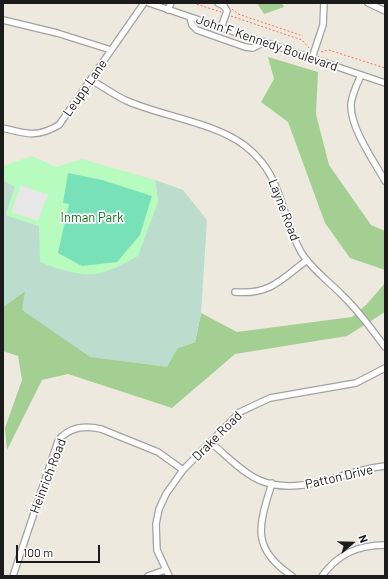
<!DOCTYPE html>
<html>
<head>
<meta charset="utf-8">
<style>
	body { margin:0 }
	#map { position:relative; width:388px; height:579px; overflow:hidden; background:#ede9df; font-family:Barlow,sans-serif }
	canvas { display:block }
	.frame { position:absolute; inset:0; border:4px solid #1b1b1b; pointer-events:none }
	.north { position:absolute; left:332px; top:523px; width:40px; height:40px; -webkit-text-stroke:3px #fff; paint-order:stroke; rotate:70deg; font-size:11px; font-weight:700; line-height:16px; text-align:center; color:#1b1b1b }
	.north::after { content:''; display:block; margin:auto; width:14px; height:18px; background:#1b1b1b; clip-path:polygon(50% 0,100% 100%,50% 72%,0 100%) }
	.scale { position:absolute; left:16px; top:545px; width:84px; height:18px; box-sizing:border-box; border:2px solid #1b1b1b; border-top:0; padding-left:5px; font-size:12px; line-height:14px; white-space:nowrap; color:#1b1b1b; -webkit-text-stroke:3px #fff; paint-order:stroke }
</style>
</head>
<body>
<div id="map">
<canvas width="388" height="579"></canvas>
<div class="frame"></div>
<div class="north">N</div>
<div class="scale">100 m</div>
</div>
<script>
const context = document.querySelector('canvas').getContext('2d');
context.lineJoin = 'round';
function fill(path, color) { context.fillStyle = color; context.fill(path, 'evenodd'); }
function stroke(path, color, width, dash) { context.strokeStyle = color; context.lineWidth = width; context.lineCap = dash ? 'butt' : 'round'; context.setLineDash(dash || []); context.stroke(path); }
function write(font, color, halo, rows, align = 'center') {
  context.font = font + ' Barlow,sans-serif'; context.lineWidth = 3.5; context.setLineDash([]); context.textBaseline = 'middle'; context.strokeStyle = halo; context.fillStyle = color; for (const [text, x, y, turn = 0] of rows) {
    context.save(); context.translate(x, y); context.rotate((+turn || 0) * Math.PI / 180); context.textAlign = isNaN(turn) ? turn : align; if (halo) context.strokeText(text, 0, 0); context.fillText(text, 0, 0); context.restore();
  }
}
const forest = new Path2D(`
	M257 3H282L284 7 264 14Z
	M268 57 318 72 316 114 329 165 371 225 385 231V270L350 258 325 223 288 122 261 102 274 79Z
	M385 283V312L347 336 235 354 172 408 68 374 42 380 7 450 5 428 22 380 18 356 3 351V307L25 291 178 348 195 342 201 313 237 332 352 317 367 304Z`);
const wetland = new Path2D(`
	M3 180 15 187 6 215 39 226 158 202 155 180 183 190 207 220 201 313 195 342 178 348 167 367 90 357 22 310 25 291 3 307Z`);
const park = new Path2D(`
	M32 156 56 167 82 159 155 180 158 202 138 256C125 263 110 272 95 274 79 276 55 268 40 262L39 226 6 215 15 187 3 180V166Z`);
const pitch = new Path2D(`
	M68 173 102 180 152 196 140 235 117 262 82 266 58 253 69 204 63 203Z`);
const parking = new Path2D(`
	M21 185 48 195 38 221 11 212Z`);
const path = new Path2D(`
	M193 3 221 12
	M232 9 238 14 303 36
	M231 16 296 38 302 40 309 48
	M321 52 329 50 385 68`);
const minor = new Path2D(`
	M149 3 385 83
	M218 3 224 6 227 11 221 28
	M368 3 385 11
	M168 10 171 3
	M190 17 192 25 197 30 245 47 253 48 264 42
	M3 20 57 33 111 50
	M312 58 323 25 324 3
	M361 75C357 84 352 94 351 104 350 128 374 161 385 181
	M91 80C102 86 113 94 125 100 160 116 213 122 244 145 284 175 279 213 301 252 311 269 330 282 343 296 359 311 372 330 385 347
	M3 128C26 134 37 138 59 125L144 3
	M235 292C270 295 281 280 307 260
	M210 442C225 454 241 472 259 480 301 498 343 470 385 466
	M272 483C259 525 250 548 292 576
	M13 576 58 441C68 427 86 425 101 429L158 452 183 470
	M148 576 165 570
	M169 576 157 550 156 524 159 509 166 494 183 470 240 412 270 398 356 383 385 368
	M322 576C338 554 358 545 385 545`);
const streetNames = [
	["John F Kennedy Boulevard",267,43,19],
	["Leupp Lane",85,88,-55],
	["Layne Road",284,210,69],
	["Drake Road",217,436,-45],
	["Heinrich Road",48,476,-69],
	["Patton Drive",339,477,-13]
];
const parkNames = [
	["Inman Park",92,218]
];
fill(forest, '#a3cf92');
fill(wetland, '#bcdccd');
fill(park, '#b8fbbe');
fill(pitch, '#79e1b9');
fill(parking, '#e7e7e7');
stroke(minor, '#a2a2a2', 8);
stroke(path, '#ff705f', 1, [2, 2]);
stroke(minor, '#fff', 5.5);
write('13px', '#1b1b1b', '#fff', streetNames);
write('13px', '#077b11', '#fff', parkNames);
</script>
</body>
</html>
